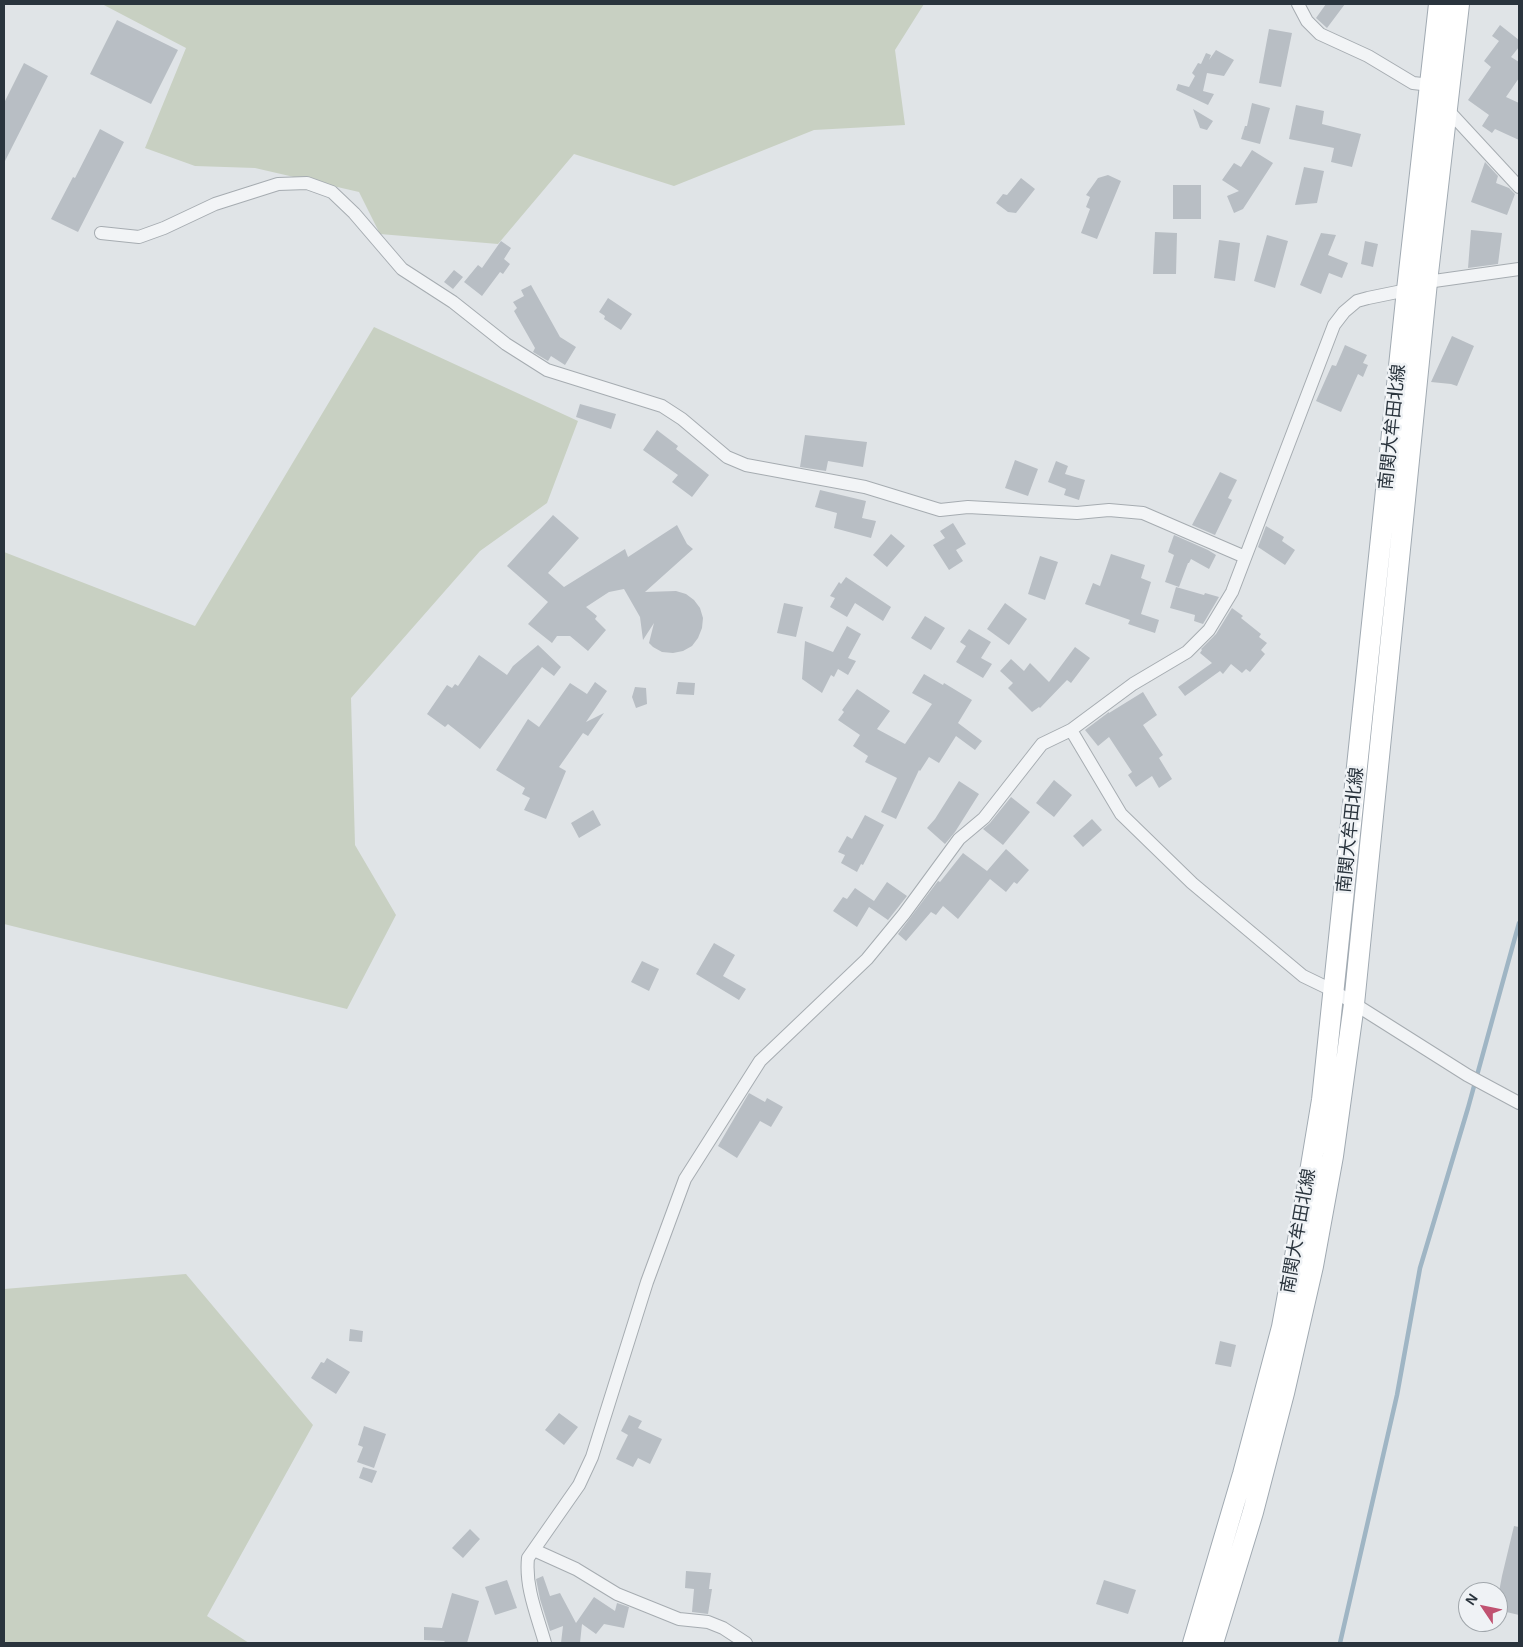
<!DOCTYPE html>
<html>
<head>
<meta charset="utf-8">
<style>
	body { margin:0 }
	#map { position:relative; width:1523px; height:1647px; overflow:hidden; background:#e0e4e7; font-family:Helvetica,sans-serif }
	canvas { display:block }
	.frame { position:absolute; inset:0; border:5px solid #2a343d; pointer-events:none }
	.north { position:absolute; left:1458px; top:1582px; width:50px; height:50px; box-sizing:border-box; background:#eff2f5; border:1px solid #a0a6ab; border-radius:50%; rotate:304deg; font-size:14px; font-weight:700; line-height:20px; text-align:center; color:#2a343d }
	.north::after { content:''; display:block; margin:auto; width:18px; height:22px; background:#c05271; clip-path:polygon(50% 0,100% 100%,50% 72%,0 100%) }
</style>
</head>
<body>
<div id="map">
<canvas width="1523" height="1647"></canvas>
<div class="frame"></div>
<div class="north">N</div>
</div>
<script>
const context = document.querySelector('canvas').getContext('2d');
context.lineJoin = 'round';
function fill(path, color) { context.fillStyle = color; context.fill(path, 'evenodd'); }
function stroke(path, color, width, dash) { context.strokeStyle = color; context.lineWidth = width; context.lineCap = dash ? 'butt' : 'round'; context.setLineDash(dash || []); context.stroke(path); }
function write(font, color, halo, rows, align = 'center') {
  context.font = font + ' Helvetica,"Noto Sans JP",sans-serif'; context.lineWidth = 5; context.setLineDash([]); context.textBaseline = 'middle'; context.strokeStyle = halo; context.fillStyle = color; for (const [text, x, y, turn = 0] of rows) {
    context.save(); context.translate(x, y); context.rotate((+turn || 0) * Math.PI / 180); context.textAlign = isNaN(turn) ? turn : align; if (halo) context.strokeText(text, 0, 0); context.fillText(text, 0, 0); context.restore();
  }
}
const green = new Path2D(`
	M102 4H924L895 50 905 125 814 130 674 186 574 154 498 244 380 234 359 192 255 168 195 166 145 148 186 48Z
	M374 327 578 421 547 503 480 551 351 698 355 845 396 915 347 1009 4 924V552L195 626Z
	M186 1274 313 1425 207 1616 249 1643H4V1289Z`);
const stream = new Path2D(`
	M1340 1643 1397 1395 1420 1268 1468 1108 1519 923`);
const building = new Path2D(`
	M1326 4H1345L1327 28 1316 18Z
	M117 20 178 50 151 104 90 74Z
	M1500 25 1519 40V47L1511 57 1519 62V78L1506 97 1519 103V140L1495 129 1492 133 1482 126 1489 115 1468 100 1491 67 1484 61 1499 41 1492 36Z
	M1269 29 1292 33 1281 87 1259 83Z
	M1216 50 1234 60 1224 76 1207 73 1203 91 1214 94 1208 105 1176 90 1178 84 1189 87 1195 76 1192 73 1198 63 1201 64 1206 53 1211 55 1209 60Z
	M24 63 48 76 4 163V103Z
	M1252 103 1270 108 1260 144 1241 139 1245 126H1247Z
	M1296 105 1324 111 1322 124 1361 134 1352 167 1331 162 1334 148 1289 139Z
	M1193 109 1213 121 1207 130 1200 128Z
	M100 129 124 142 78 232 51 219 73 177 75 178Z
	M1252 150 1273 163 1243 209 1234 213 1227 196 1239 191 1222 180 1234 163 1241 167Z
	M1485 162 1498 176 1496 183 1509 188 1515 194 1507 215 1471 202Z
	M1304 167 1324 171 1317 203 1295 205Z
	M1108 175 1121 181 1097 239 1081 233 1090 209 1086 207 1090 197 1086 195 1098 178Z
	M1021 178 1035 189 1016 213 1008 212 996 203 1003 194 1007 195Z
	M1173 185H1201V219H1173Z
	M1471 230 1502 233 1498 264 1468 268Z
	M1155 232 1177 233 1176 274H1153Z
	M1321 233 1336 235 1328 255 1348 263 1342 278 1329 273 1321 294 1300 285Z
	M1267 235 1288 241 1275 288 1254 281Z
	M1219 240 1240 243 1235 281 1214 278Z
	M501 241 511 248 504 259 510 264 503 274 500 272 482 296 464 282 478 265 482 268Z
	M1365 241 1378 244 1373 267 1361 264Z
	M454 270 463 277 453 289 444 282Z
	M531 285 560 337 576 347 565 365 551 356 548 361 533 352 535 348 514 311 517 308 513 302 524 296 521 290Z
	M608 298 632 314 621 330 604 319 605 316 599 312Z
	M1452 336 1474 346 1457 386 1451 384 1431 382Z
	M1345 345 1367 355 1363 363 1368 365 1363 377 1358 374 1341 412 1316 401 1332 365 1336 366Z
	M580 404 616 414 611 429 576 417Z
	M657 430 678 446 676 449 709 475 692 497 672 482 678 475 643 450Z
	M805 435 867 442 863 467 828 461 826 471 800 467Z
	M1015 460 1038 469 1028 496 1005 488Z
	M1056 461 1068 466 1065 474 1085 480 1079 500 1064 495 1066 489 1048 482Z
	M1220 472 1237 480 1228 498 1232 500 1215 535 1192 525Z
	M820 490 866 501 862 518 876 521 871 538 834 528 837 513 815 507Z
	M553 515 579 538 548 573 564 587 625 549 628 557 677 525 687 544 693 549 645 592 676 591 686 594 694 600 700 608 703 618 702 628 698 638 692 646 683 651 673 653 662 652 653 647 649 643 654 623 643 640 640 617 624 589 609 592 586 607 597 616 595 619 606 630 588 651 570 636H557L552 643 528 624 548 602 507 566Z
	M953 523 966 544 956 550 963 561 949 570 933 545 945 538 940 531Z
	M1266 526 1284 537 1282 541 1295 550 1285 565 1258 547Z
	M891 534 905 546 887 567 873 555Z
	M1174 535 1208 550 1216 555 1209 569 1191 559 1189 563H1188L1179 587 1165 582 1174 555 1168 552Z
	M1111 554 1145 565 1141 578 1151 582 1141 614 1159 620 1155 633 1128 624 1130 620 1085 604 1093 583 1100 586Z
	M1040 556 1058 562 1045 600 1028 594Z
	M846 577 891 607 883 621 855 603 847 617 830 607 835 598 830 596 839 582 841 584Z
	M1176 587 1204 595 1205 593 1219 597 1203 624 1194 621 1195 615 1170 608Z
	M784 603 803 607 796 637 777 633Z
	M1005 603 1027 619 1009 645 987 629Z
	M1232 608 1243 616 1241 618 1261 634 1259 637 1267 643 1261 650 1265 654 1250 672 1246 669 1242 673 1231 664 1223 674 1220 671 1185 696 1178 687 1212 663 1200 653 1202 650 1201 649 1216 634Z
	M925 616 945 628 931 650 911 638Z
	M847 626 861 634 848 658 856 661 848 675 838 669 834 677 831 675 822 693 802 679 805 641 833 652Z
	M969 629 991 642 981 658 992 664 983 678 956 662 966 646 960 642Z
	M538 645 561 667 554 676 542 667 480 749 448 724 445 727 427 714 447 685 452 688 455 684 458 686 479 655 507 675 513 666Z
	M1075 647 1090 658 1071 683 1067 680 1040 708 1039 707 1032 712 1008 688 1013 683 1000 671 1011 659 1024 671 1030 663 1049 682Z
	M924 674 943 685 944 683 972 700 958 723 982 741 975 750 956 736 939 763 929 757 920 771 919 770 896 819 881 812 897 778 865 762 868 756 853 746 860 735 838 720 844 712 842 710 857 689 890 711 877 729 905 744 932 704 912 693Z
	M595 682 607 691 586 722 604 713 588 736 583 733 559 767 566 771 546 819 524 810 530 798 522 794 525 788 496 770 528 719 539 727 570 683 587 694Z
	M678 682 695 683 694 695 676 694Z
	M635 687 646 688 647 704 636 708 632 697Z
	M1143 692 1157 715 1143 725 1163 755 1159 758 1172 779 1159 788 1152 776 1136 787 1128 775 1132 772 1109 737 1098 746 1085 730 1109 712V713Z
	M1054 780 1072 795 1054 817 1036 803Z
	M959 781 979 794 955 832 945 844 927 828 935 819Z
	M1011 797 1030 812 1003 845 983 829 990 823Z
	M593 810 601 825 579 838 571 823Z
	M865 815 884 825 863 865 861 864 857 872 841 863 845 855 838 852 847 836 852 839Z
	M1092 819 1102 830 1083 847 1073 836Z
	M1006 849 1029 870 1017 884 1014 882 1006 892 990 879 958 919 943 906 936 915 931 912 906 941 898 934 938 881 940 882 963 853 987 871Z
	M887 882 907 896 888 920 869 907 857 927 833 911 843 897 847 899 855 888 874 901Z
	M714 943 735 955 723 976 746 989 739 1000 696 974Z
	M642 961 659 969 649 991 631 982Z
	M749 1093 765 1102 767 1098 783 1107 771 1127 760 1121 737 1158 718 1146Z
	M350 1329 363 1331 362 1342 349 1341Z
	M1220 1341 1236 1345 1231 1367 1215 1364Z
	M327 1358 350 1372 336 1394 311 1378 321 1362 324 1363Z
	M559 1413 578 1427 564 1445 545 1430Z
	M629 1415 642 1421 638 1428 662 1439 650 1464 638 1458 633 1467 616 1459 628 1435 621 1431Z
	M364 1426 386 1434 374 1468 357 1462 363 1447 358 1445Z
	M363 1467 377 1471 372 1483 359 1478Z
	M1514 1526 1519 1527V1615L1498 1610V1597L1502 1576Z
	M470 1529 480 1539 463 1558 452 1548Z
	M686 1571 711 1573 709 1589H712L708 1614 692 1612 694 1589 685 1588Z
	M543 1576 550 1596 560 1593 576 1623 594 1597 615 1611 617 1603 629 1607 624 1628 604 1624 596 1634 582 1624 580 1643H561L563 1626 550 1631 540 1599 536 1579Z
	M507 1580 517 1608 495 1615 485 1587Z
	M1104 1580 1136 1590 1128 1614 1096 1604Z
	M452 1593 479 1601 467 1643H443L445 1641 424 1640V1627L442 1628Z`);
const minor = new Path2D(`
	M1298 4 1307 21 1320 34 1368 56 1413 83 1431 85 1434 90
	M1445 107 1519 187
	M101 233 139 237 164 228 215 204 278 184 307 183 332 192 354 213 402 269 453 302 506 344 547 370 662 406 682 419 727 457 746 465 865 487 940 510 968 507 1077 513 1109 510 1143 513 1245 557
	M1071 730 1121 814 1192 883 1303 976 1334 991 1467 1075 1519 1103
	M534 1550 576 1569 617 1594 679 1619 708 1622 723 1628 746 1643
	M545 1643C537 1615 525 1587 528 1558L579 1485 592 1457 647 1282 685 1179 760 1061 867 959 904 914 959 839 984 818 1042 744 1071 730 1133 684 1187 652 1209 630 1232 592 1334 325 1344 312 1357 301 1368 298 1407 290 1427 282 1519 269`);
const primary = new Path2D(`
	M1193 1643 1243 1474 1282 1327 1305 1202 1322 1100 1407 290 1439 4
	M1213 1643 1253 1512 1284 1393 1313 1266 1333 1156 1354 1004 1427 282 1459 4`);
const streetNames = [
	["南関大牟田北線",1393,427,-84],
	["南関大牟田北線",1351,830,-84],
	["南関大牟田北線",1299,1231,-80]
];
fill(green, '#c8d0c2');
stroke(stream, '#9fb5c4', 4.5);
fill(building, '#b8bec4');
stroke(minor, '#a6acb1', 14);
stroke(primary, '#a1aab2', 22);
stroke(minor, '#f2f4f6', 12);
stroke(primary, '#fff', 20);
write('18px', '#2a343d', '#eff2f5', streetNames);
</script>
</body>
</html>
